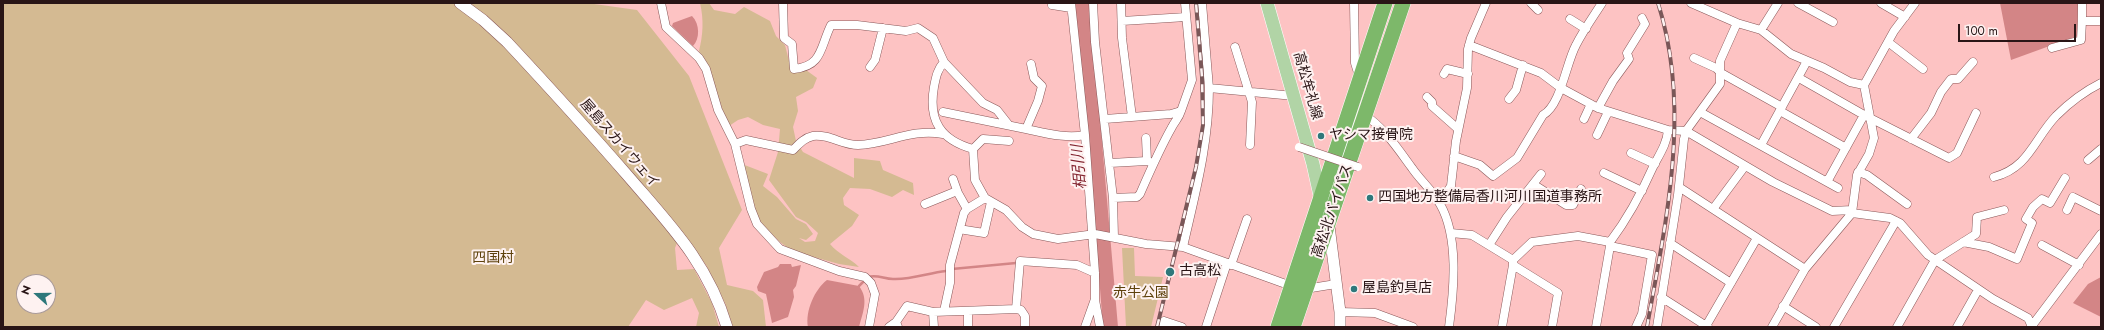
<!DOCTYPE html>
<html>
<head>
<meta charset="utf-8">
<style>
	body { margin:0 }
	#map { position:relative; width:2104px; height:330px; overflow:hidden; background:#fdc3c3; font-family:Jost,sans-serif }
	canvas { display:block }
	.frame { position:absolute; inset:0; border:4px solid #291516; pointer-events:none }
	.north { position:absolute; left:16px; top:274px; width:40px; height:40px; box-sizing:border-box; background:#fef2f1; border:1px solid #a99a99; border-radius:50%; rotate:291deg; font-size:11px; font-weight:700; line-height:16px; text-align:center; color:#291516 }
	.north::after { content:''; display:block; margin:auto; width:14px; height:18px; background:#2e787b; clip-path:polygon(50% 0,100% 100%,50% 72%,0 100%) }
	.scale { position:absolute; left:1958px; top:24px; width:118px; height:18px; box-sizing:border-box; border:2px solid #291516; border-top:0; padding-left:5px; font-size:12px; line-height:14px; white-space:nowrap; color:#291516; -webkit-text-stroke:3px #fef2f1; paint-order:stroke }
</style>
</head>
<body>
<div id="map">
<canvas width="2104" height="330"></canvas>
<div class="frame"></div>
<div class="north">N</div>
<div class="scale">100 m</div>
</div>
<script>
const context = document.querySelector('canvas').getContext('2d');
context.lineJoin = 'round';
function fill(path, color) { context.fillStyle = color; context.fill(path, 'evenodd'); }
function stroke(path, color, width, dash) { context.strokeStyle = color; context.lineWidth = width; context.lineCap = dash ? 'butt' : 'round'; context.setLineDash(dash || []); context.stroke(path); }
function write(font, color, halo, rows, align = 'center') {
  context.font = font + ' Jost,"Noto Sans JP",sans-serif'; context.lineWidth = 4; context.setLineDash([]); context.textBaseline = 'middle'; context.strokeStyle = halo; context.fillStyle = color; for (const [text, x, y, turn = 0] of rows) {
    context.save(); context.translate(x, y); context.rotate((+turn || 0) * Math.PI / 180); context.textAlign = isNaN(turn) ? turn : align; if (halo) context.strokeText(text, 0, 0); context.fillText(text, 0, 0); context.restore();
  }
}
const green = new Path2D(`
	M3 3H587L637 10 689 76 742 210 719 248 727 285 753 291 763 300 766 327H733L725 303 706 265 681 233 675 248 677 270 694 269 712 303 719 327H696L699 313 692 298 664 310 646 300 628 327H3ZM24 282H48V306H24Z
	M700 3H709L714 10 735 14 744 7 770 21 776 36 785 45 791 69 806 70 817 78 813 88 796 97 798 111 793 127 796 141 803 152 854 178V158L880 161 883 170 913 183 914 195 903 190 892 197 870 189 850 188 843 198 844 205 859 215 852 226 830 244C838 254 850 258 859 267L839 264 792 251 780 242 760 223 752 208 742 164 768 174 763 186 777 197 796 219 806 224 813 234 806 240 799 238 805 242 815 241 818 233 806 222 796 217 769 180 778 152 780 129 763 125 748 117 738 120 729 126C718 102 713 75 699 51 703 35 704 20 700 3Z
	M1122 248H1134L1135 276 1163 277 1151 327H1126Z`);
const water = new Path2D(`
	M1075 3H1090L1118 327H1103L1093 200 1076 35Z
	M2000 3H2078L2077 36 2011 60Z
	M692 16C700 24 700 39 693 46L672 26 673 23Z
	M780 264H791L792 267 801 265 796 286 793 290 794 297 788 317 772 323 766 294 758 291 757 287 764 272 778 267Z
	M2101 277V317L2073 303 2088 284Z
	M827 280 859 286C869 299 863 312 859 327H808C805 311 815 289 827 280Z`);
const stream = new Path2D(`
	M952 269 1016 263
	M868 277C877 274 884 279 893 279 911 280 928 273 946 271
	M859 286 864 281`);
const street = new Path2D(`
	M661 3 666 27 699 58 706 69 718 110 735 144
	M783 3 784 38 792 44 794 69C823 66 820 47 831 25H857L906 31 918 28 933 38 944 62 983 103 997 110 1008 124
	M1071 3 1085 135 1095 273V299L1085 327
	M1093 3 1095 42 1113 198 1114 237
	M1121 3 1122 38 1132 117
	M1202 3 1209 88 1294 96
	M1354 3 1355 63 1359 76
	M1531 3 1538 10
	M1691 3 1737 23 1761 30 1791 54 1824 68 1850 82 1864 85
	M1798 3 1833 22
	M1881 3 1905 17
	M2082 3V21H2101
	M1052 5 1071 8
	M1570 19 1586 29
	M1122 21 1186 17
	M1761 30 1778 3
	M1888 42 1923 69
	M1469 45 1541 73 1561 88 1598 108 1668 130C1667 144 1659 155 1653 167 1641 194 1628 218 1610 242L1578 236 1532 242 1513 260
	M1235 47 1252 102 1250 145
	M2052 48 2081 40 2082 21
	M1694 58 1716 68 1721 73 1782 107
	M944 62C937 70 936 77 934 87 928 121 941 140 973 149L975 180 985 198 1006 210 1022 227 1033 234 1058 239 1095 234 1146 244 1183 247 1294 287
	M1031 64 1034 78 1042 86 1038 101 1026 129C1045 133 1066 139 1085 135
	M870 67 875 60 883 28
	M1444 74 1447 69 1468 74
	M1799 78 1864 115
	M1427 97 1432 102V106L1458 129
	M1509 99 1516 90 1523 65
	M1598 108 1613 81 1629 59 1627 53 1645 24 1642 18
	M1780 111 1846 148
	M943 112 1026 129
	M1700 112 1838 188
	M1363 114C1383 126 1398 149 1412 168 1420 180 1433 191 1440 204 1459 237 1454 290 1449 327
	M1105 119 1171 114 1181 111 1192 80 1185 3
	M1584 119 1591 104
	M1668 130 1686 131 1773 182 1826 208 1832 211 1852 210
	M1597 135 1608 112
	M1146 138 1147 161
	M1911 139 1931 113 1941 92 1951 79H1958L1973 62
	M1761 145 1807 61
	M973 149 983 139 1009 141
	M1631 153 1655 164
	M1454 156 1480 165 1493 176 1517 158 1543 115C1561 105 1566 63 1576 45 1583 31 1593 17 1602 3
	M2088 160 2101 149
	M1110 163 1147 161 1153 163
	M1858 172 1867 175 1907 204
	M1604 173 1642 191
	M1994 177C2029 168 2034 139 2056 116 2069 103 2085 91 2101 83
	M953 179 958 193 967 209
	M1827 182 1864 115 1949 158 1957 153 1976 113
	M1533 184 1566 205H1573L1581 189
	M1679 187 1805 269
	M1113 198 1137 197 1140 194C1150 171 1160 148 1172 127 1175 121 1179 118 1181 111
	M1440 202 1451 186 1456 141 1467 88 1468 49 1471 38 1486 3
	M925 204 957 191
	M1713 209 1745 166
	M2067 210 2073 197 2101 211
	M1852 213 1857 175 1869 154 1874 138 1864 85 1894 31 1915 3
	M965 230 984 233 991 202
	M1451 233 1472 235 1513 260V264
	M1963 242 1989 247 2017 259 2032 223 2026 219 2033 207 2042 199 2050 203 2065 178
	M1670 243 1731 283
	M1489 245 1507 217 1541 174
	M2042 245 2079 265
	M1183 247C1195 194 1209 144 1209 88
	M1231 265 1247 219
	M1305 289 1336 284
	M1661 297 1708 327
	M1095 300 1100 327
	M1783 306 1816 327
	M1016 309 1021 310 1025 316V327
	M944 311 950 283V265L964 213 967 209 985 198
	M968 311V327
	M933 312 934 327
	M1340 312 1375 313 1413 327
	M1706 326 1757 238
	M869 327 875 294 871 283 865 277 839 271 780 249 757 224 751 209 735 144 746 140 793 150C799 144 804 138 813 136 830 134 842 145 858 145 888 144 911 128 943 134
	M889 327 896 322
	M898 327 896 322 907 306 933 312 1016 309 1020 261 1077 265 1095 273
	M1163 327 1164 321 1182 327
	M1206 327 1227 263
	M1502 327 1513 265 1558 293 1552 327
	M1596 327 1610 246 1652 255 1642 314 1636 327
	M1657 327 1678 195 1684 139 1686 131 1720 84V61L1737 23
	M1772 327 1805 269 1852 213 1890 218 1900 223 1928 255 1993 299 2028 318 2032 327
	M1834 327 1896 221
	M1897 327 1935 260 1976 234 1977 217 2004 210
	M1957 327 1978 290
	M2031 327 2101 234`);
const secondary = new Path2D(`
	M460 3 483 20 507 42C548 86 588 130 628 176 670 225 708 263 727 327
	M1329 226 1340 312V327`);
const primary = new Path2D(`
	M1267 3 1313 164 1321 200`);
const highway = new Path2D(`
	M1278 327 1385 3
	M1293 327 1403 3`);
const rail = new Path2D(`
	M1157 327 1196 167 1203 125 1202 77 1196 3
	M1647 327C1666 220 1692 110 1658 3`);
const streetBridge = new Path2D(`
	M1299 147 1358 167`);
const markers = [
	[1321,136,4,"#2e787b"],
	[1370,198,4,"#2e787b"],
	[1170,272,5,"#2e787b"],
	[1354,289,4,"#2e787b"]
];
const streetNames = [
	["高松牟礼線",1307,86,74],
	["屋島スカイウェイ",619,144,49],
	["高松北バイパス",1333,211,-71]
];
const poiNames = [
	["ヤシマ接骨院",1329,136],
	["四国地方整備局香川河川国道事務所",1378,198],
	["古高松",1179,272],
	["屋島釣具店",1362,289]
];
const parkNames = [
	["四国村",493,259],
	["赤牛公園",1141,294]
];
const waterNames = [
	["相引川",1080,167,-95]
];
fill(green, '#d4ba92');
fill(water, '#d38586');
stroke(stream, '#d38586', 2.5);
stroke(street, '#8a5859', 9);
stroke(secondary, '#8a5859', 12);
stroke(primary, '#fff', 14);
stroke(highway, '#fff', 16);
stroke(street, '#fff', 8);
stroke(secondary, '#fff', 11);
stroke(primary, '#b1d4a6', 13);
stroke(highway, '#7db86a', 15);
stroke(rail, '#7a5758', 4);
stroke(rail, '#fef2f1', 2.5, [8]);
stroke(streetBridge, '#8a5859', 9, []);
stroke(streetBridge, '#fff', 8);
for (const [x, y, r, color] of markers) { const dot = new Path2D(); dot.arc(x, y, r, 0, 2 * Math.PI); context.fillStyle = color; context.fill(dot); stroke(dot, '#fef2f1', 1.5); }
write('14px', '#291516', '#fef2f1', streetNames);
write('14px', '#291516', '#fef2f1', poiNames, 'left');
write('14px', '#5d410b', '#fef2f1', parkNames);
write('italic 15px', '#832530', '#fef2f1', waterNames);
</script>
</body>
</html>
